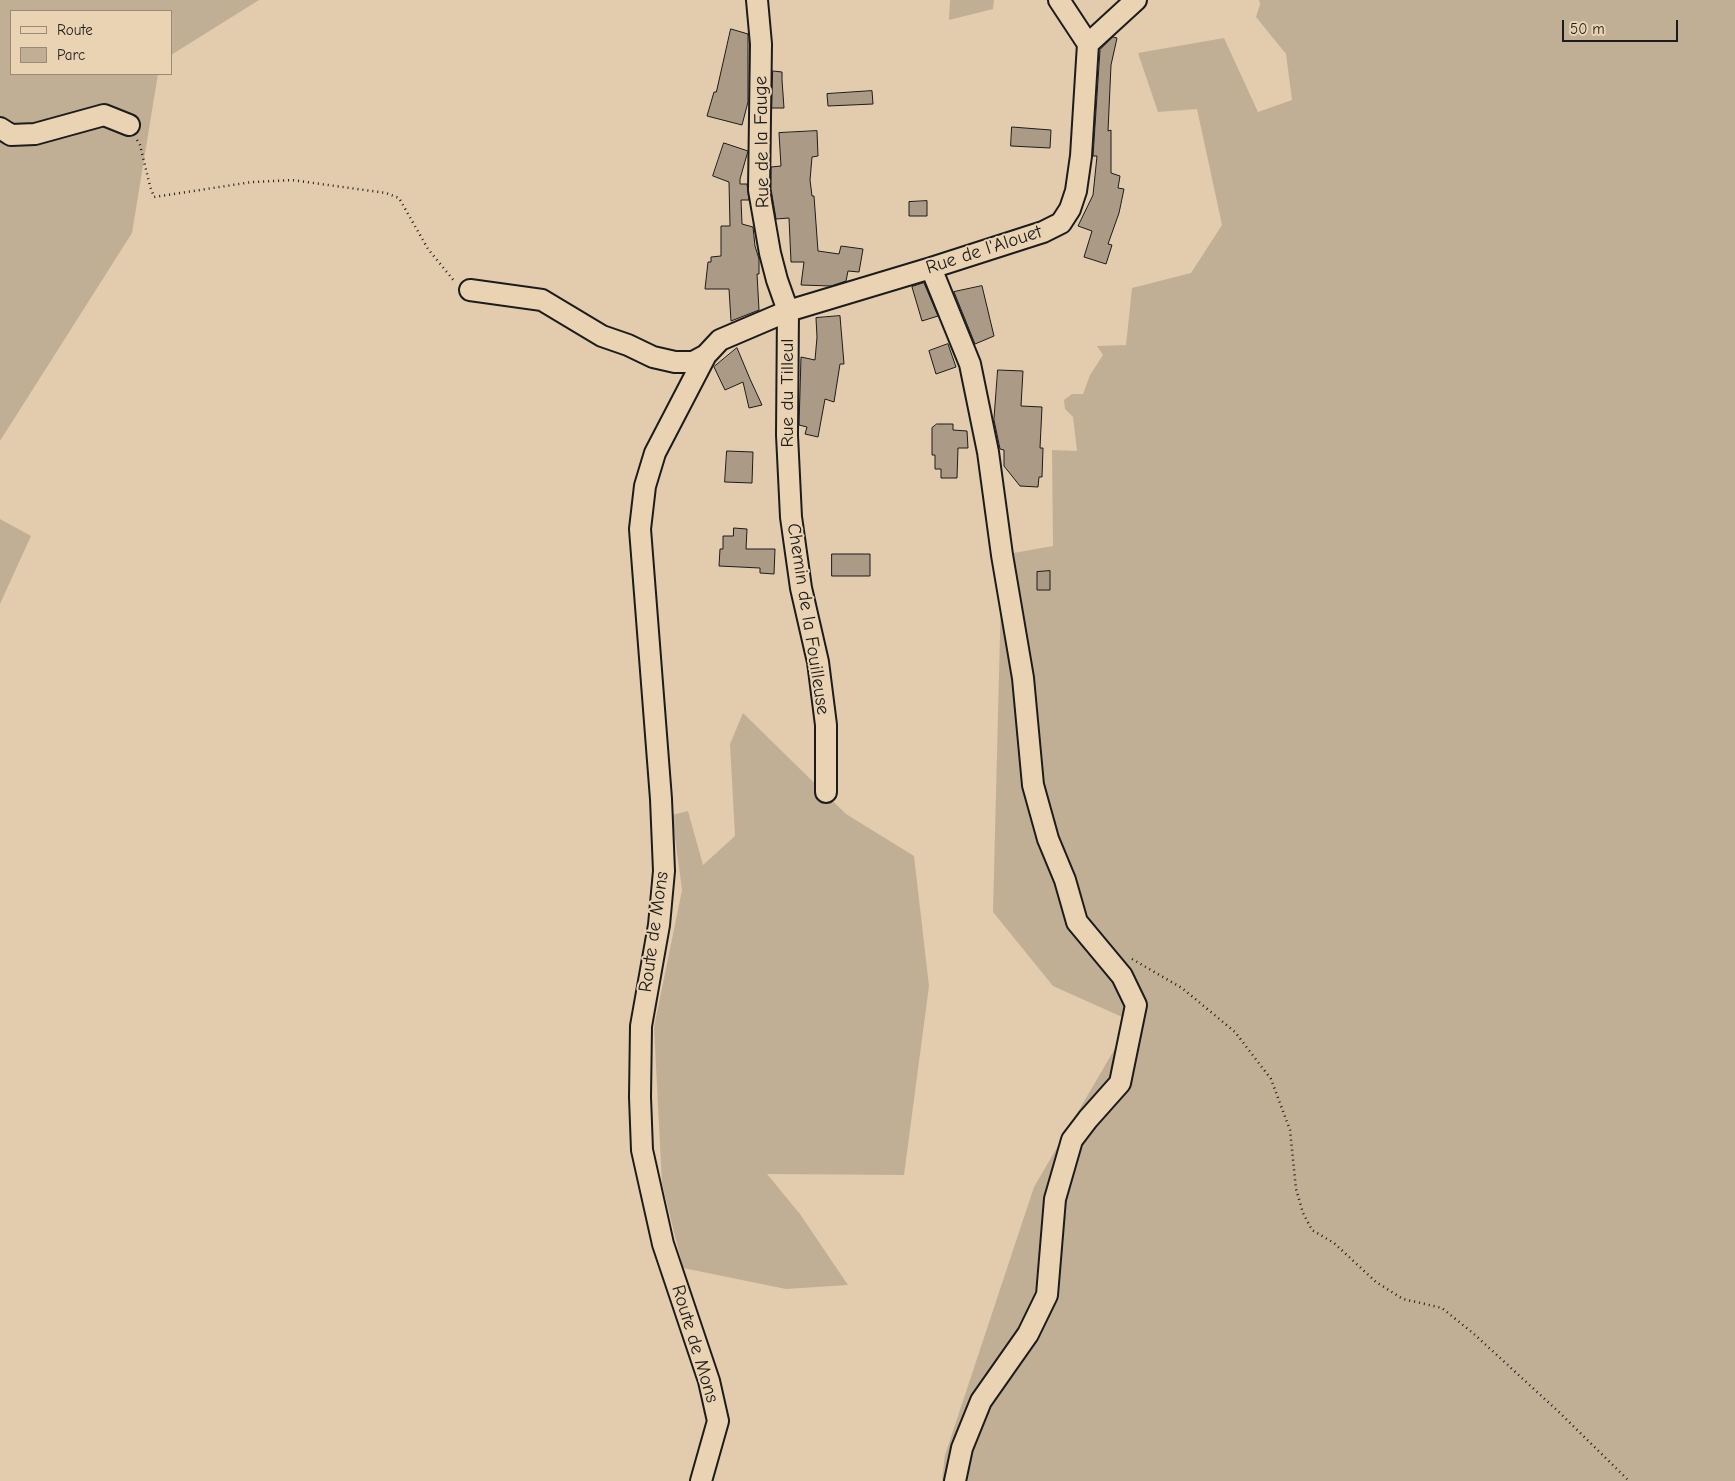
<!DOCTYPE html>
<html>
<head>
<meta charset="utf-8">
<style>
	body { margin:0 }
	#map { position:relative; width:1735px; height:1481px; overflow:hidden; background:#e2ccad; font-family:"Comic Neue",sans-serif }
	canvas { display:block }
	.legend { position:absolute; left:10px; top:10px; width:162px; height:65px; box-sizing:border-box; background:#ead3b3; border:1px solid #988a77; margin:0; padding:6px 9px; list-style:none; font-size:15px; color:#1c1c1c }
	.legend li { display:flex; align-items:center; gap:10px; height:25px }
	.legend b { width:25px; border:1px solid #988a77 }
	.scale { position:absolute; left:1562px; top:20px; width:116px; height:22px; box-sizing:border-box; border:2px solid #1c1c1c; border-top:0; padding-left:6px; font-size:15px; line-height:18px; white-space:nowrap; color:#1c1c1c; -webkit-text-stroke:4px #ead3b3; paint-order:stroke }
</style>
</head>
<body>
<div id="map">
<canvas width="1735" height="1481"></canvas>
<ul class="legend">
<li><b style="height:6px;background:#ead3b3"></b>Route</li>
<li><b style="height:14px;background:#c1af95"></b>Parc</li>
</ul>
<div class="scale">50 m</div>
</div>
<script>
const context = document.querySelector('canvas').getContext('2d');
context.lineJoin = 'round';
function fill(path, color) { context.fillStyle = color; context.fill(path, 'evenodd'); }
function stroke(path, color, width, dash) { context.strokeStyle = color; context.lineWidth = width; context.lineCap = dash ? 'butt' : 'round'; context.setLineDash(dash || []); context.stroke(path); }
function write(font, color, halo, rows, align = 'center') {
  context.font = font + ' "Comic Neue",sans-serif'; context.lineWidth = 4; context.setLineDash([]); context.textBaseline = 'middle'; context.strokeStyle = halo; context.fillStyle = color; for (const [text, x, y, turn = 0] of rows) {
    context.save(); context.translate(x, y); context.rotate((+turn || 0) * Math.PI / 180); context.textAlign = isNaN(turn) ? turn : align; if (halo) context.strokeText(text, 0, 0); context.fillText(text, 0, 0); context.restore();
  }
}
const green = new Path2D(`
	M0 0H259L171 55V11H11V74H158L132 233 0 441Z
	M950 0H994L993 9 949 20Z
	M1259 0H1735V1481H942L945 1455 1034 1187 1131 1021 1053 986 993 912 1002 555 1053 546 1052 450 1077 451 1073 417 1065 409 1064 400 1072 394H1083L1090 375 1103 355 1097 346 1126 345 1132 288 1191 273 1222 225 1197 109 1158 112 1138 53 1224 38 1258 112 1292 100 1286 54 1256 17 1260 4Z
	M0 519 31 536 0 604Z
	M743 713 846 814 914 856 929 986 904 1175 767 1174 800 1214 848 1285 786 1289 683 1268 662 1184 654 1027 682 890 672 815 688 811 703 865 735 836 730 744Z`);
const building = new Path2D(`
	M731 29 748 34V102L742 125 707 116 714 92H716Z
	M1113 37 1117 38 1111 65 1108 131 1111 130V173L1120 176 1118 188 1124 189 1119 213 1108 244 1112 245 1106 264 1084 257 1092 231 1078 226 1093 195 1097 156H1093L1100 50Z
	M773 71 782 72V80L784 108H772Z
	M872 91 873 104 828 106 827 94Z
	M1012 127 1051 130 1050 148 1011 146Z
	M817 131 818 156 812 157 810 180 812 196H814L818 251 839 254 841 246 863 249 859 272 848 271 846 281 831 286 801 285 804 262H791L789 218 776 219 771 189V167L781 166 779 133Z
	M724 143 748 151 740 179V184H747L749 200H741L742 224 753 227 755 246 759 259V274H757L759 310 731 321 729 289H705L708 262H711V257L721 256V226H730L729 182 713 176Z
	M927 201V216H909V202Z
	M924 283 938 316 922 321 912 287Z
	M982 286 994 336 975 344 954 292Z
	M840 316 844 364H840L834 402 825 399 818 437 805 434 807 427 799 425 801 357 815 360 817 337 816 318Z
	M948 344 956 367 936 374 929 351Z
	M737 348 750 379 762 405 749 408 743 382 725 390 714 367Z
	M998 370 1023 371 1021 406 1042 407 1040 448H1043L1042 477H1039L1038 487 1020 486 1004 466V450L1000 449 994 420Z
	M937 424H953V430L967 431 968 448H958L957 478H941V469H935V455H932V428Z
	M727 451 753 452 752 483 725 482Z
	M734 528 747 529 746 549H775L774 574 760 573V568L719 566 720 549H723V536H733Z
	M832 554H870V576H832Z
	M1050 571V590H1037V572Z`);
const path = new Path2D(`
	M137 140 140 145 150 186 154 197 252 182 292 180 386 193 399 198 428 249 455 282
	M1132 959 1182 988 1235 1032 1271 1079 1290 1130 1296 1189 1303 1213 1312 1230 1334 1243 1376 1282 1403 1299 1442 1308 1474 1334 1560 1413 1629 1481`);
const minor = new Path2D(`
	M757 0 761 44 759 190 770 253 777 280 788 311 787 435 791 517 801 588 818 662 826 725V792
	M1059 0 1088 44
	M0 128 11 135 35 134 104 115 129 125
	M931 268 970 364 988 452 1002 555 1023 678 1033 785 1048 839 1065 880 1077 922 1122 976 1136 1005 1120 1083 1088 1119 1072 1140 1055 1199 1047 1295 1028 1334 981 1401 962 1448 955 1481
	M470 290 542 300 602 336 628 345 653 357 675 362H693L706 355
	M701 1481 718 1421 709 1381 663 1244 642 1150 640 1097 641 1026 659 925 664 871 661 799 640 529 645 486 655 453 706 355 720 340 788 311 931 268 1043 232 1061 223 1070 209 1076 191 1081 156 1088 44 1136 0`);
const streetNames = [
	["Rue de la Fauge",762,142,-91],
	["Rue de l'Alouet",984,250,-18],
	["Rue du Tilleul",788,393,-90],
	["Chemin de la Fouilleuse",808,619,81],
	["Route de Mons",654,932,-82],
	["Route de Mons",695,1344,73]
];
fill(green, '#c1af95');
fill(building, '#ab9a85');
stroke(building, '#1c1c1c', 1);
stroke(minor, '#1c1c1c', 24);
stroke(path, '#1c1c1c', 2.5, [1, 4]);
stroke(minor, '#ead3b3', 20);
write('19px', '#1c1c1c', '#ead3b3', streetNames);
</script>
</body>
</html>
